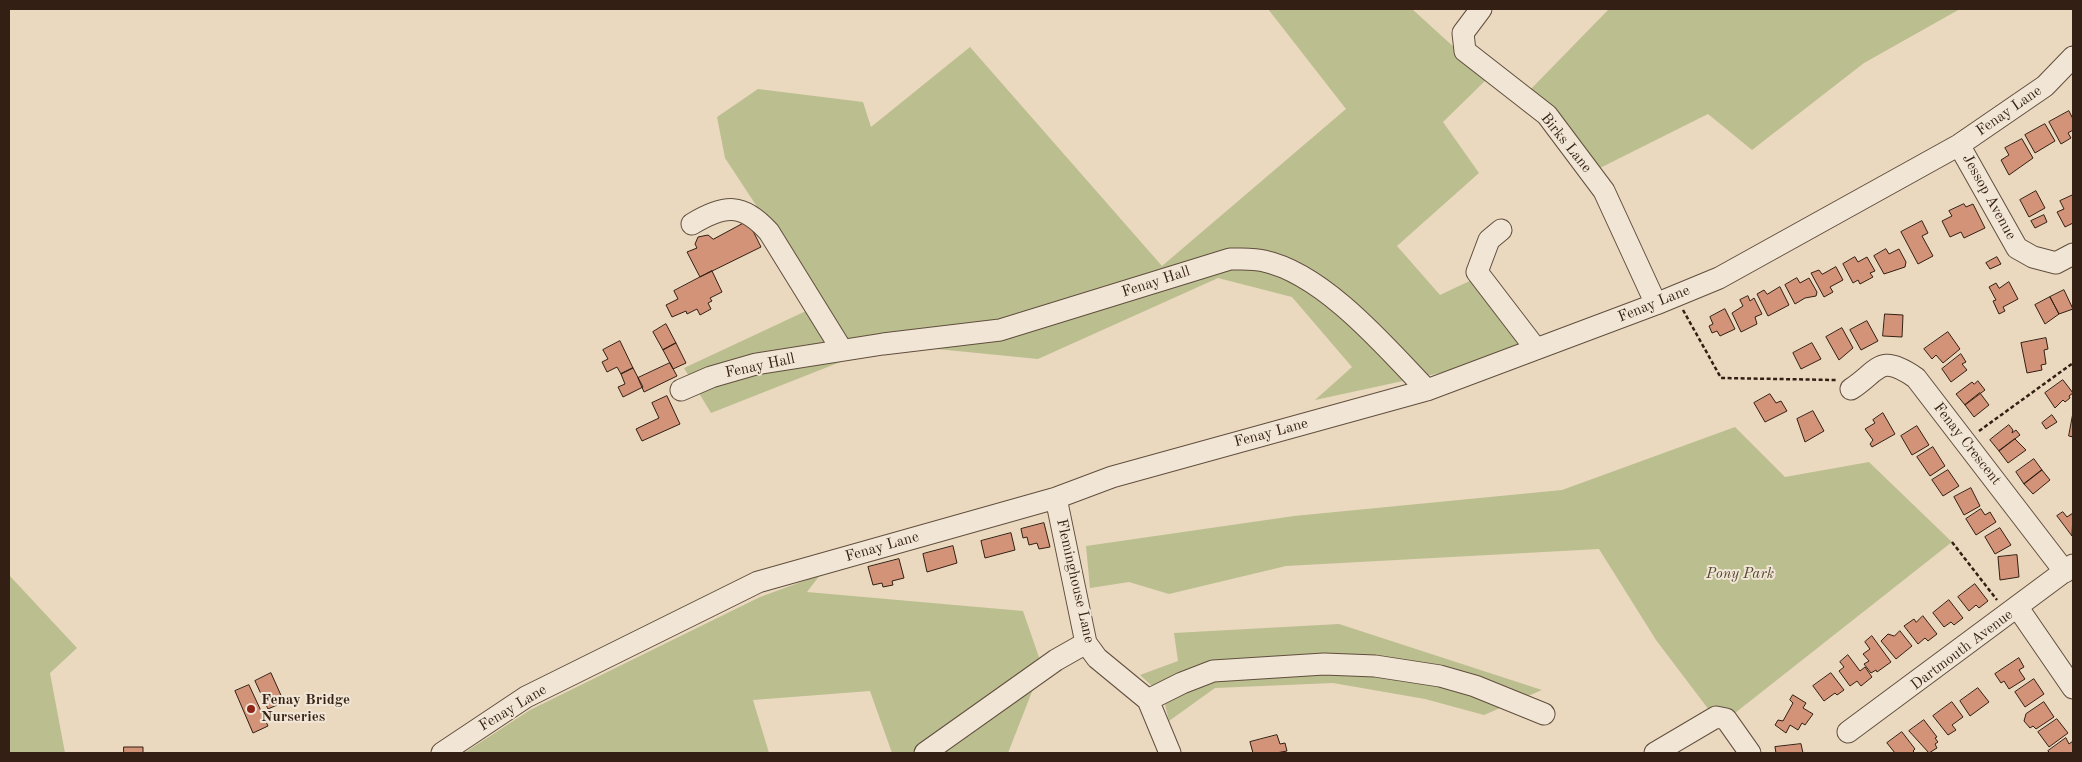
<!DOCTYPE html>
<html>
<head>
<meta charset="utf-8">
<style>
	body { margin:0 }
	#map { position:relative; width:2082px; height:762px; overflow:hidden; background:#ead9bf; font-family:"Old Standard TT",serif }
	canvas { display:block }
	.frame { position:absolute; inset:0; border:10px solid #331f13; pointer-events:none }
</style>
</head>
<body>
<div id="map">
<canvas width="2082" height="762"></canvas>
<div class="frame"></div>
</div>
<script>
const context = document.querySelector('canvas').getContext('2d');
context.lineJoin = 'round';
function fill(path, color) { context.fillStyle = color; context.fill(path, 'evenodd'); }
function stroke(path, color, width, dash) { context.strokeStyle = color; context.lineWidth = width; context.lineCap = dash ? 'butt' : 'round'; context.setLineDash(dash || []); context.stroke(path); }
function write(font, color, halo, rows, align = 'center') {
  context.font = font + ' "Old Standard TT",serif'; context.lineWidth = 4; context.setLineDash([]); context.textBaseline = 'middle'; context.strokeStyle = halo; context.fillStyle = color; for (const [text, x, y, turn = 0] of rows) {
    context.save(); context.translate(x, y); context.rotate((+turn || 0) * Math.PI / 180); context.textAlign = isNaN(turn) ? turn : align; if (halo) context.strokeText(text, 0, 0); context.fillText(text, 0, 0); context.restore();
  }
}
const green = new Path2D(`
	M1268 9H1412L1488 78 1443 122 1479 173 1397 246 1440 295 1478 277 1533 345 1440 373 1315 400 1352 367 1292 297 1218 278 1038 359 886 344 711 413 684 368 821 304 725 158 717 117 758 89 863 102 871 127 970 47 1162 266 1346 109Z
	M1609 9H1960L1864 63 1752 150 1708 114 1596 170 1529 91Z
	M1735 427 1785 477 1869 462 1952 542 1735 713 1709 710 1656 640 1599 549 1286 566 1169 594 1129 582 1090 588 1086 546 1294 516 1562 490Z
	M9 575 77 648 50 673 65 753H9Z
	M820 575 807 592 1023 611 1042 666 1008 753H892L870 691 753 700 769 753H464L530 710 760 597Z
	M1339 624 1542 690 1484 715 1425 699 1333 683 1215 688 1169 721 1163 696 1140 675 1178 661 1174 633Z`);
const building = new Path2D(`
	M2069 111 2073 119V130L2068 133 2071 138 2061 144 2049 122Z
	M2045 124 2055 141 2035 153 2025 135Z
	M2022 139 2033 158 2009 175 2001 160 2009 155 2005 148Z
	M2036 191 2045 208 2029 217 2020 200Z
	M2073 195V223L2065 227 2057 212 2064 209 2060 201Z
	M1964 204 1966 207 1973 204 1985 228 1964 238 1961 232 1950 237 1942 221 1952 216 1949 211Z
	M2044 215 2047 222 2035 228 2031 221Z
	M748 221 761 247 700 277 687 252 697 248 695 244 698 237 708 235 713 239Z
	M1922 221 1928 233 1922 236 1933 256 1918 264 1901 232Z
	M1886 249 1889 254 1899 249 1906 262 1905 267 1884 274 1874 256Z
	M1855 257 1858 262 1867 257 1875 271 1870 273 1873 277 1860 284 1858 280 1853 283 1843 264Z
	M1997 257 2001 264 1990 269 1986 263Z
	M1836 267 1843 280 1830 287 1833 292 1824 297 1811 273 1819 270 1822 274Z
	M712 271 722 292 710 298 712 301 708 303 711 309 700 315 697 309 687 314 686 311 672 317 666 305 678 299 674 291Z
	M1797 278 1800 283 1809 278 1817 292 1816 296 1805 298 1795 304 1785 285Z
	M2009 282 2018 299 2003 307 2005 311 1999 314 1993 301 1996 300 1989 287 1996 283 1999 288Z
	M1780 287 1789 305 1768 316 1757 294 1764 290 1767 294Z
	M2064 290 2073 309 2059 314 2050 297Z
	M1748 296 1750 301 1754 298 1762 314 1755 317 1757 324 1741 332 1732 313 1743 306 1740 300Z
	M2050 297 2059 314 2045 324 2035 305Z
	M1725 309 1735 329 1720 336 1717 331 1712 333 1709 326 1713 324 1710 317Z
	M1885 314 1903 315 1902 337 1883 336Z
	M1867 321 1878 341 1861 350 1850 330Z
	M666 324 676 343 663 350 653 332Z
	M1842 328 1853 348 1839 360 1826 337Z
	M1948 332 1960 349 1943 363 1936 355 1932 359 1924 349Z
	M2046 338 2048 349 2044 350 2046 364 2041 365 2042 370 2027 373 2021 343Z
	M620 341 633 368 621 374 617 367 607 372 602 362 608 359 603 350Z
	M676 343 686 363 673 369 663 350Z
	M1812 343 1821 359 1801 369 1793 353Z
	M1961 354 1966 362 1962 364 1967 370 1951 382 1942 369Z
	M670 363 677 376 644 392 638 378Z
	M633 368 643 387 623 397 618 387 625 384 621 374Z
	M2063 380 2073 393 2069 396 2070 398 2065 402 2063 400 2055 408 2045 393Z
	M1978 381 1985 390 1965 405 1956 394 1972 382 1974 384Z
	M1980 393 1989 405 1974 417 1965 405Z
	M1770 394 1776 403 1781 401 1787 411 1765 422 1754 403Z
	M667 396 680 424 642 441 636 429 659 418 652 403Z
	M1813 411 1824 431 1805 442 1797 419Z
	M1883 413 1895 434 1872 447 1870 444 1873 440 1865 429 1875 423 1873 420Z
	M2073 413V437L2069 436Z
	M2052 415 2057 422 2046 429 2042 423Z
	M2009 425 2013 430 2012 433 2016 430 2020 435 1999 451 1990 440Z
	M1917 426 1929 445 1912 455 1901 436Z
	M2015 439 2026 450 2008 463 1999 451Z
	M1933 447 1945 466 1930 476 1917 457Z
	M2034 459 2042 470 2024 484 2016 472Z
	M1948 470 1959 486 1943 496 1932 480Z
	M2042 470 2050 480 2033 494 2024 484Z
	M1971 488 1980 506 1964 515 1954 497Z
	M1981 509 1985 515 1990 512 1996 522 1976 535 1966 519Z
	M2063 512 2067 517 2073 513 2072 536 2057 516Z
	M1044 523 1050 547 1039 549 1037 543 1029 545 1027 537 1023 538 1021 529Z
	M2000 528 2011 545 1995 554 1985 537Z
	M1011 533 1015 550 985 558 981 541Z
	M953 546 957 563 927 572 923 554Z
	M2017 555 2019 577 2000 580 1998 557Z
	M899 559 904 578 892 581 893 585 883 587 882 583 873 585 868 567Z
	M1975 584 1988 601 1979 608 1976 605 1969 611 1958 597Z
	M1949 600 1963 618 1954 625 1951 622 1944 627 1933 613Z
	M1923 616 1937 634 1928 641 1925 638 1918 644 1904 626 1914 619 1916 622Z
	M1900 631 1912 646 1896 659 1881 641 1888 634 1894 636Z
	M1872 636 1891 662 1877 672 1876 670 1871 673 1864 664 1869 661 1863 654 1870 649 1865 642Z
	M1848 655 1860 671 1865 667 1872 677 1861 686 1857 681 1850 686 1839 671 1844 667 1840 662Z
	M2019 658 2024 667 2019 670 2025 679 2009 689 2004 681 2001 683 1995 674Z
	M271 673 284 702 268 709 255 681Z
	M1831 673 1844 690 1837 695 1835 693 1824 701 1813 686Z
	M2034 679 2044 694 2025 707 2015 692Z
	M249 685 268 726 253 733 235 691Z
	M1978 688 1989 702 1970 716 1960 701Z
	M1793 695 1806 703 1803 708 1813 714 1805 725 1802 723 1798 730 1790 725 1786 733 1775 725 1778 720 1783 721 1793 703 1790 700Z
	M1952 702 1963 717 1952 725 1956 730 1948 735 1933 716Z
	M2044 702 2054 717 2036 729 2033 726 2030 728 2024 721 2026 714Z
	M2057 719 2068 733 2049 747 2038 732Z
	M1924 720 1937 737 1935 738 1938 742 1935 744 1937 748 1929 753 1909 731Z
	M1902 732 1915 749 1913 751 1915 753H1895L1887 743Z
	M1277 735 1280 744 1285 743 1287 751 1276 753H1253L1250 742Z
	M2066 738 2069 744 2073 741V753H2050L2048 751Z
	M1801 744 1803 753H1776L1775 747Z
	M124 747H143V753H124Z`);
const path = new Path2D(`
	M1683 310 1721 378 1836 380
	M1979 431 2073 363
	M1952 542 1997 600`);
const minor = new Path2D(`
	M1481 9 1463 33 1465 51 1547 115 1604 191 1656 304
	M1959 145 2017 248 2033 257 2056 263 2073 254
	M692 224C725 204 743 203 769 232L842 350
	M1501 230 1489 240 1477 272 1536 349
	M1851 389C1879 371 1879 352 1916 378L2065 572
	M681 390 711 377 756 364 883 344 1000 330 1230 259C1241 259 1254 258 1264 261 1324 274 1386 347 1427 390
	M1056 498 1086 643 1097 658 1148 700 1170 753
	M2018 608 2073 688
	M1148 700 1182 683 1213 671 1324 664 1375 666 1440 676 1475 686 1544 714
	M1848 732 2073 565
	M442 753 526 697 758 582 1056 498 1112 477 1427 390 1656 304 1719 278 1959 145 2045 86 2073 57
	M925 753 1056 660 1086 643
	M1655 753 1716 717 1726 719 1750 753`);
const markers = [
	[251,709,5,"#8f2418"]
];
const streetNames = [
	["Fenay Lane",2009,111,-35],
	["Birks Lane",1566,143,51],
	["Jessop Avenue",1989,197,61],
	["Fenay Hall",1156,282,-18],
	["Fenay Lane",1654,304,-22],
	["Fenay Hall",760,366,-12],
	["Fenay Lane",1271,433,-15],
	["Fenay Crescent",1967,444,52],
	["Fenay Lane",882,547,-16],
	["Fleminghouse Lane",1075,581,77],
	["Dartmouth Avenue",1962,650,-37],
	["Fenay Lane",513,708,-31]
];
const parkNames = [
	["Pony Park",1740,574]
];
const poiNames = [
	["Fenay Bridge",261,700],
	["Nurseries",261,717]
];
fill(green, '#bbbe8f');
fill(building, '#d39378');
stroke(building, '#331f13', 1);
stroke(minor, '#614e3e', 23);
stroke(path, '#331f13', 2.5, [4, 2.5]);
stroke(minor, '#f1e6d5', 21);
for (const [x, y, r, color] of markers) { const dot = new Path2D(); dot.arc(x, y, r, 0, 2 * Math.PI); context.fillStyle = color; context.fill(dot); stroke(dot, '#f1e6d5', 2); }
write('15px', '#331f13', '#f1e6d5', streetNames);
write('italic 15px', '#554732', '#f1e6d5', parkNames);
write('bold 15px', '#331f13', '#f1e6d5', poiNames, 'left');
</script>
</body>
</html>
